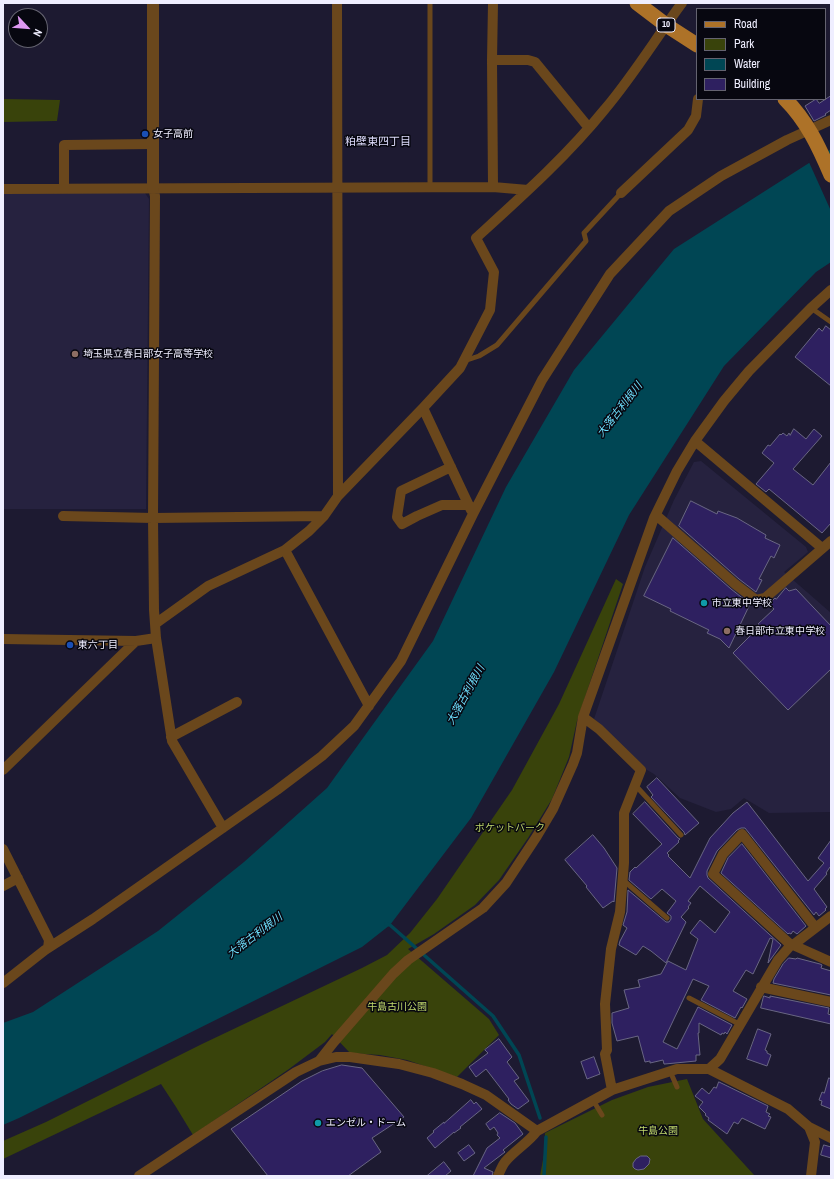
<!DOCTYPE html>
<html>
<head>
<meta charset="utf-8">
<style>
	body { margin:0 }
	#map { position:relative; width:834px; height:1179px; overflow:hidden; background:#1d1a31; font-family:"Archivo Narrow",sans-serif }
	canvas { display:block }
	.frame { position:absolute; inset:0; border:4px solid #efeeff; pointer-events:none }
	.legend { position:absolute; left:696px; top:8px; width:130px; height:92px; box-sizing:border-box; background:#070710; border:1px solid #646370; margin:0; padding:5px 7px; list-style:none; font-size:12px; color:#efeeff }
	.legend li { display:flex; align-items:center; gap:8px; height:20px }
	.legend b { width:20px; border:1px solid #646370 }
	.north { position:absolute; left:8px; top:8px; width:40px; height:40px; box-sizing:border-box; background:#070710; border:1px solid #646370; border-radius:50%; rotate:116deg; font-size:11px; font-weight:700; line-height:16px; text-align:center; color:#efeeff }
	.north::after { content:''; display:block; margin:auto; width:14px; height:18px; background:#de98f2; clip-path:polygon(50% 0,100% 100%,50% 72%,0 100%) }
</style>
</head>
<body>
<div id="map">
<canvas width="834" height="1179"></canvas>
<div class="frame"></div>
<ul class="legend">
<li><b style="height:5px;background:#ad7228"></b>Road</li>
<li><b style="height:11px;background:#39430b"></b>Park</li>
<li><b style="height:11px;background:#004654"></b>Water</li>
<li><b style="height:11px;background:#2e2060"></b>Building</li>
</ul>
<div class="north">N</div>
</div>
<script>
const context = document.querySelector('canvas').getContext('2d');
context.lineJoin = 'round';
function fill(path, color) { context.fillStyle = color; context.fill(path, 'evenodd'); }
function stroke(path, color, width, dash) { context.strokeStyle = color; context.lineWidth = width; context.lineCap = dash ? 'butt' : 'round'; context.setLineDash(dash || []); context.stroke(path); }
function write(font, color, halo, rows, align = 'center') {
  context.font = font + ' "Archivo Narrow","Noto Sans JP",sans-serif'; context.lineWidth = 3; context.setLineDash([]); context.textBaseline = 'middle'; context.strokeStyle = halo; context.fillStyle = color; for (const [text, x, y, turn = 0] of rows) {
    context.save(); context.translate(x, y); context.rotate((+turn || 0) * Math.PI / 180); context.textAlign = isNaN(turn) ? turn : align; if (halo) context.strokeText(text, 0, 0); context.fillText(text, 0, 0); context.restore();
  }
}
const built = new Path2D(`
	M3 193H145L149 199 146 509H3Z
	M701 461 806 547 808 552 784 572 831 613V812L769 813 744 798 731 809 716 812 680 798 654 774 647 770 594 719 645 567 674 500 694 462Z`);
const green = new Path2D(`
	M3 99 60 100 57 121 3 122Z
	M616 579 623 584 577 721 569 757 552 799 528 838 499 880 475 905 434 934 408 949 489 1019 499 1035 457 1077 407 1060 380 1055 350 1053 332 1034 325 1042 289 1069 193 1135 176 1107 161 1084 3 1159V1141L46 1122 202 1044 362 968 387 955 410 933 437 899 512 790 559 704Z
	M687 1079 703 1119 755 1176H540L544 1154 545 1133 612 1100 648 1087Z`);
const water = new Path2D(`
	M831 149V262L816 272 724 366 629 515 554 672 471 818 390 925 362 947 19 1118 3 1125V1023L33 1012 158 931 244 862 327 788 433 641 506 487 574 370 674 249Z`);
const pier = new Path2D(`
	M826 150 831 161V211L808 160Z`);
const stream = new Path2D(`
	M386 924 390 925 493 1016 519 1055 540 1118
	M544 1176 546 1137`);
const building = new Path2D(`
	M831 96V110L825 114 826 115 814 121 805 106 816 99 819 103Z
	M826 326 831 330V386L795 357 819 328 822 331Z
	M794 429 806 439 814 429 822 436 793 469 813 485 831 462V523L822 533 769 489 766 492 756 484 774 463 762 453 768 445 770 446 780 434 781 435 783 433 787 436 789 433 790 435Z
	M691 501 717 514 718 511 737 518 766 535 765 538 780 545 774 558 771 556 759 579 762 580 756 592 739 579 679 526Z
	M673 538 731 589 750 604 729 648 720 639 707 633 709 630 670 611 671 609 644 596Z
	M786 588 789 591 796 589 831 626V669L788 710 733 653 760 626 758 624 774 609 769 604 775 598 776 599Z
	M657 778 699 823 685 835 684 832 651 797 653 795 647 787Z
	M645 802 678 838 680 839 678 841 679 842 667 853 669 855 668 856 690 878 710 838 733 813 747 802 808 881 824 863 818 858 831 840V868L830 867 826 873 827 874 814 889 827 907 825 909 826 910 819 916 816 912 814 915 745 828H741L737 830 717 851 707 871V875L708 878 781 945 768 963 773 939 770 938 753 974 746 970 733 991 747 999 742 1008 741 1007 735 1018 701 1000 709 986 693 979 663 1042 677 1049 698 1007 732 1025 727 1034 725 1032 724 1034 722 1033 721 1035 699 1023V1033H698L700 1055H696V1061L665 1064H664L663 1060 650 1063V1061L645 1062 638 1036 617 1041 612 1023V1013L629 1008 624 990 640 987 638 980 661 974 668 961 686 970 698 939 690 933 700 920 715 933 730 912 700 886 688 901 691 903 688 907 689 908 681 917 686 922 666 963 651 951 643 946 636 955 619 945 620 941 627 928 623 925 627 912 628 890 666 922H669L671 919V916L667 913 676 901 662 889 651 899 629 880 630 872 635 867 636 868 662 844 633 814Z
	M593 835 604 848 617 868 614 902 613 901 603 908 586 887 587 886 565 860Z
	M742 844 806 926 797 934 793 931 791 934 789 933 788 934 721 873 728 858Z
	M789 958 796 959 797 958 820 964 822 965 821 968 831 971V995L773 983 774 979 783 964Z
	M764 996 770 998V996L829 1008 828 1014 831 1015V1024L761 1008Z
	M758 1029 771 1034 765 1050 767 1051V1053L771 1055 767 1066 747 1059Z
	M499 1039 512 1057 507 1062 519 1078 514 1081 529 1101 518 1109 511 1104 508 1100 509 1099 486 1069 476 1077 469 1067 488 1053 485 1050Z
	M594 1057 600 1074 587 1079 581 1062Z
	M342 1065 362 1068 404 1117 372 1138 381 1152 348 1176H268L231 1129 302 1081 322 1071Z
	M829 1078 831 1079V1109L821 1105 822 1101 819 1100 822 1092 824 1093Z
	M719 1082 768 1106 766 1112 770 1114 768 1116 771 1117 765 1129 742 1118 738 1124 734 1122 727 1134 708 1120 709 1118 705 1115 706 1114 699 1107 703 1102 695 1096 702 1088 709 1094 714 1087 716 1088Z
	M471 1100 474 1104 476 1102 482 1109 460 1127 461 1128 454 1133V1132L435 1148 427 1138 434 1132 433 1131 444 1122V1123Z
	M500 1113 515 1123 523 1134 503 1150 505 1152 484 1168 493 1172 492 1176H473L487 1148 500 1138 497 1135 498 1133 494 1127 490 1130 486 1124Z
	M469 1145 475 1153 464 1161 458 1153Z
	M824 1145 831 1147V1158L821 1155Z
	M641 1156H647L650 1159 649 1164 644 1169 638 1170 635 1169 633 1167V1163L636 1159Z
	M444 1162 451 1171 445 1176H427Z`);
const service = new Path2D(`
	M430 3V187
	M811 308 831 322
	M464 361 479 356 497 345 586 241 584 233 621 193
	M636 786 681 835
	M623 880 667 918
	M689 998 739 1024
	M670 1071 677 1087
	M593 1100 602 1115`);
const minor = new Path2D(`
	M337 3 338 496
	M493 3 492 60 493 187
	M492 60H528L535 62 589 128
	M64 188V145L153 144
	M153 188 155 196 153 518 154 610 156 638 172 741 223 828
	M3 189 493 187 528 190
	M621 193 688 130 696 116 698 99
	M423 408 471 510
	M695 441 822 548
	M451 467 401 491 397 517 402 524 417 516 442 505H469
	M656 515 735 584 756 600 765 598 831 541
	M63 516 153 518 324 516
	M285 550 369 706
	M155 624 208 586 285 550 309 531 324 516 338 496 423 408 460 368 490 310 494 272 476 238C521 197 567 156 605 109 633 76 656 38 682 3
	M3 639 136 641 156 638
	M583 717 599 729 641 770 624 813V863L620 912 611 949 605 1004 607 1050 605 1054 612 1090
	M171 737 237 702
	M3 770 136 641
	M3 849 49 940 48 948
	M3 886 18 878
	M791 945 713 874 723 854 742 834 815 927
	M793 945 831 962
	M3 983 45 950 93 919 277 790 322 756 354 726 401 661 473 514 542 380 610 274 669 211 721 176 787 140 831 120
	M761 987 831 1002
	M319 1061 334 1042 393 974 408 960 483 908 506 883 537 836 553 809 573 764 577 753 583 717 654 518 677 471 695 441 724 401 749 371 811 308 831 290
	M709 1069 720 1059 778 960 791 945H793L831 916
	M809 1127 815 1142 811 1176
	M139 1176 296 1072 319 1061 336 1057H350L399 1064 433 1073 462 1084 486 1095 537 1131
	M498 1176C500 1171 502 1166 505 1162 515 1150 528 1143 537 1131L612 1090 677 1069H709L788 1109 809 1127 831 1138`);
const tertiary = new Path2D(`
	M153 3V188`);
const primary = new Path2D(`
	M637 3 666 25 697 45
	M785 99C807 121 819 147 831 175`);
const markers = [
	[145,134,4,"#1a4fb4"],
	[75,354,4,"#8d6e63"],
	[704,603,4,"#0f9aa8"],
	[727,631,4,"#8d6e63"],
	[70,645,4,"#1a4fb4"],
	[318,1123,4,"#0f9aa8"]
];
const shields = [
	[666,25,18]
];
const shieldNames = [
	["10",666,25]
];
const poiNames = [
	["女子高前",153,134],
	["埼玉県立春日部女子高等学校",83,354],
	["市立東中学校",712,603],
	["春日部市立東中学校",735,631],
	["東六丁目",78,645],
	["エンゼル・ドーム",326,1123]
];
const parkNames = [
	["ポケットパーク",510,828],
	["牛島古川公園",397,1007],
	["牛島公園",658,1131]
];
const neighbourhoodNames = [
	["粕壁東四丁目",378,142]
];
const waterNames = [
	["大落古利根川",620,410,-52],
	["大落古利根川",466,695,-61],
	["大落古利根川",255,936,-37]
];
fill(built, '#26223f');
fill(green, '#39430b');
fill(water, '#004654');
fill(pier, '#1d1a31');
stroke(stream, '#004654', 3.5);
fill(building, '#2e2060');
stroke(building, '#696683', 1);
stroke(service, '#6a471c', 5);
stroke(minor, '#6a471c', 10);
stroke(tertiary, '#6a471c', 12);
stroke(primary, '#ad7228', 15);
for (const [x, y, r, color] of markers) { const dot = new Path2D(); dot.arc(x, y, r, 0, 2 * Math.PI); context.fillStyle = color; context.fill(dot); stroke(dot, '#070710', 1.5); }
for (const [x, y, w] of shields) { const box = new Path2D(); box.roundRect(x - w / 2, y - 7, w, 14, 3); context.fillStyle = '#070710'; context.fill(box); stroke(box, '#efeeff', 1); }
write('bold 9px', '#efeeff', null, shieldNames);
write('10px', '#efeeff', '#070710', poiNames, 'left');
write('10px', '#c1d96c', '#070710', parkNames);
write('11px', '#dcdafa', '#070710', neighbourhoodNames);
write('italic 11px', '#6ddefc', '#070710', waterNames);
</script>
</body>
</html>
